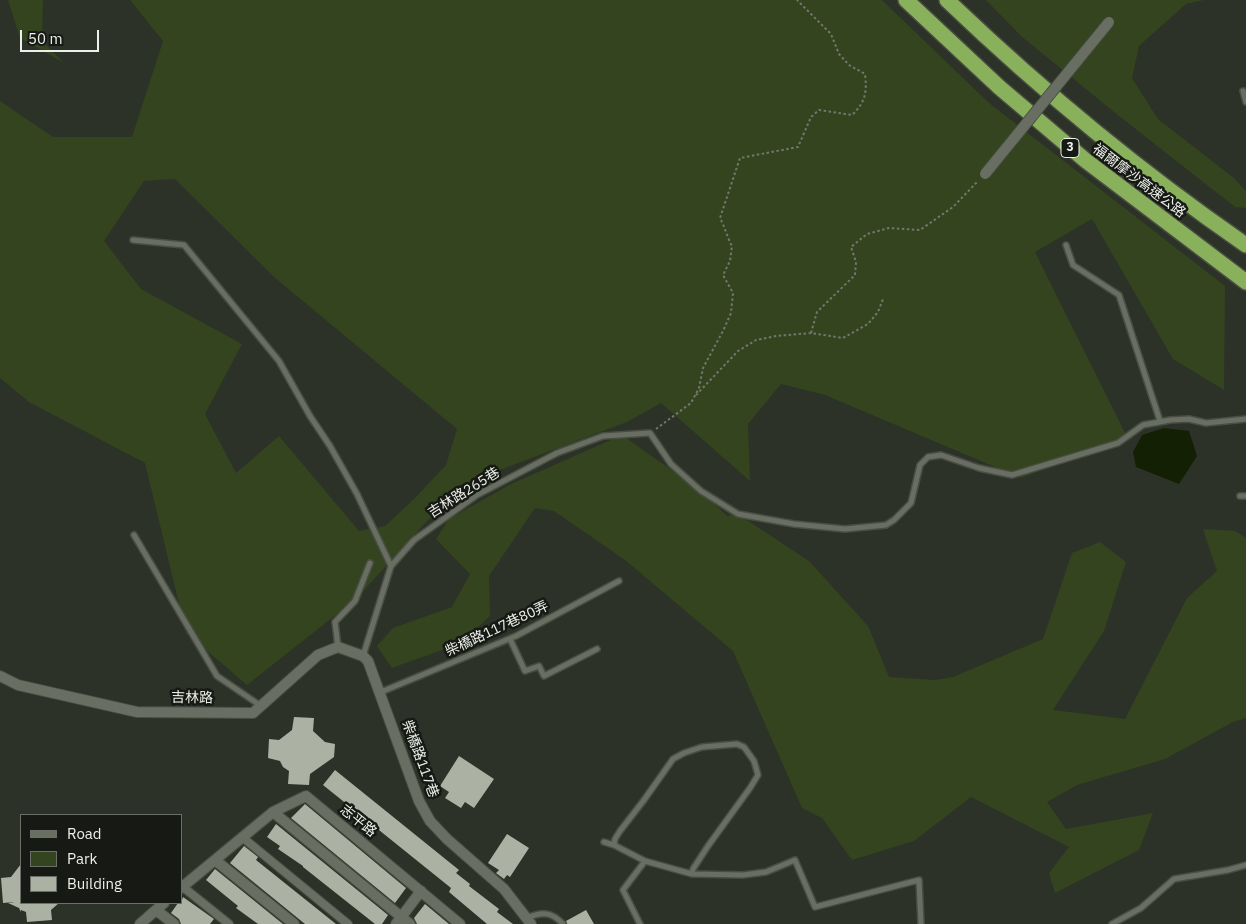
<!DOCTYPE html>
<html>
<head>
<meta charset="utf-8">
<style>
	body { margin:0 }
	#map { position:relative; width:1246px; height:924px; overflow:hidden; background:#2c3227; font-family:"IBM Plex Sans",sans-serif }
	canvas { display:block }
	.legend { position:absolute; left:20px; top:814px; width:162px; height:90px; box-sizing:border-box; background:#161914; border:1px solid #6c6f69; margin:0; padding:6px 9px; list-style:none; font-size:15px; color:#ecf0e9 }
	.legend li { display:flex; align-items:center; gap:10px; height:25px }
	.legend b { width:25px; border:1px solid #6c6f69 }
	.scale { position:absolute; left:20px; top:30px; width:79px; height:22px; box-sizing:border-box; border:2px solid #ecf0e9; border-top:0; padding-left:6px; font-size:15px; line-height:18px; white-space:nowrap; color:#ecf0e9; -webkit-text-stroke:4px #161914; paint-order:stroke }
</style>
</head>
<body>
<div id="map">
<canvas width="1246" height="924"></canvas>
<ul class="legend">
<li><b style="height:6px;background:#686e61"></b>Road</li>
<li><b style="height:14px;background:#33441f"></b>Park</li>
<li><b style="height:14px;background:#abb2a4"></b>Building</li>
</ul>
<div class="scale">50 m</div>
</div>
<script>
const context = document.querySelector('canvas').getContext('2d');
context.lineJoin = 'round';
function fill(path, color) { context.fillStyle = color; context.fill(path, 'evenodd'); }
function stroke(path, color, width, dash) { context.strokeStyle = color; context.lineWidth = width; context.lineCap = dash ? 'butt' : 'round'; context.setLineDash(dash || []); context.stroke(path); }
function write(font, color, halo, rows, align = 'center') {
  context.font = font + ' "IBM Plex Sans","Noto Sans TC",sans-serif'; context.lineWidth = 5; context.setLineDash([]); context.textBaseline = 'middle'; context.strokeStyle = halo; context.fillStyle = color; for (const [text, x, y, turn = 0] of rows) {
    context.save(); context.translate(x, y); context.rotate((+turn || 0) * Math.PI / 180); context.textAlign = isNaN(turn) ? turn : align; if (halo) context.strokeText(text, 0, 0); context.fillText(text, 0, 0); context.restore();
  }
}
const green = new Path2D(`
	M8 0H43L42 41 64 63 20 38Z
	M130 0H882L989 103 1225 286 1224 390 1173 359 1092 219 1035 252 1127 437 1021 478 825 395 781 384 748 424 750 481 661 403 627 422 460 485 356 599 247 685 186 633 145 463 29 402 0 378V101L53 137H132L163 41ZM175 179 274 277 457 429 446 465 414 499 385 526 359 531 279 436 236 473 205 414 242 344 141 289 104 241 144 181Z
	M986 0H1204L1186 4 1139 46 1132 78 1158 119 1234 178 1246 191V208L1235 207 1114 112 1021 36Z
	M622 435 701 491 727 516 738 514 809 561 868 626 889 677 935 680 953 677 1043 639 1072 553 1100 542 1126 562 1104 631 1053 710 1125 719 1187 598 1217 571 1203 529 1235 531 1246 538V718L1233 722 1165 759 1077 785 1047 802 1066 829 1153 813 1139 850 1055 893 1049 873 1069 847 971 797 914 841 852 860 822 818 802 808 733 651 625 560 554 511 535 508 489 576 490 616 461 643 392 668 377 646 393 628 452 607 470 574 436 539 449 519 511 484Z`);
const water = new Path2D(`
	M1164 428 1189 431 1197 456 1179 484 1136 467 1133 452 1142 435Z`);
const building = new Path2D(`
	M294 717 314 718 313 731 325 742 335 744 334 757 310 774 309 785 288 784 289 771 283 767 280 761 268 758 269 739 279 740 292 730Z
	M459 756 494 779 474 808 465 802 461 808 445 798 449 792 440 786Z
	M335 770 459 870 456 873 470 884 469 886 499 909 497 912 513 924H487L449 892 451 888 323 785Z
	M305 804 406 888 395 903 291 818Z
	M276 824 388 915 382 924H375L303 867V866L278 849 280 846 267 837Z
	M507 834 529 848 510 877 507 875 504 879 496 873 499 870 488 863Z
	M244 846 258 857 256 860 336 924H305L230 863Z
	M21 864V903H59L51 910 52 920 27 922 26 912 21 910V912L19 908 8 903 15 902 3 903 1 878 11 877Z
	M215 869 283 924H258L236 908 238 906 206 880Z
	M183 897 214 919 210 924H181L179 919 171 913 178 903H181Z
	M425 904 449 924H417L414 918Z
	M586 910 594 924H567L566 921Z`);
const path = new Path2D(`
	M811 333 817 312 855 275 856 262 851 247 867 234 889 228 920 230 953 207 978 181
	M696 395 738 351 756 340 776 336 811 333 843 338 868 324 878 312 883 299
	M656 429 691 403 699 388 703 368 723 331 731 313 733 293 723 275 730 261 732 246C727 237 725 227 720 218L740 158 798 147 811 117 819 110 852 115C866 102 867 91 865 74L849 65 839 54 831 34 797 0`);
const service = new Path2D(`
	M1243 91 1246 102
	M133 240 184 245 279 361 310 416 330 446 357 494 391 566
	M1066 245 1073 265 1119 295 1160 421
	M1240 496H1246
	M134 535 217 676 261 706
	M510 639 525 671 539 666 544 676 597 649
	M338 647 335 622 355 601 370 563
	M363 656 391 566 414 540 477 495 557 453 603 436 650 433 671 464 701 491 738 514 794 524 845 529 886 525 894 520 911 503 920 465 928 457 941 455 979 468 1012 475 1118 443 1143 425 1170 420 1189 419 1206 423 1246 419
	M381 692 516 636 619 581
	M604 842 614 845 645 861 692 874 743 875 766 872 795 860 815 907 919 880 921 924
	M614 845 615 839 620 831 644 800 673 759 684 753 702 747 737 744 744 747 754 761 758 775 750 788 708 846 693 869 692 874
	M527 918C542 911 552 912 563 924
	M640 924 623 890 645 861
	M1112 924 1141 908 1174 879 1228 870 1246 865`);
const pedestrian = new Path2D(`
	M242 837 348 924
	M183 887 229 924`);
const minor = new Path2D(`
	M0 676 18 685 137 712 253 713 318 655 338 647 363 656 368 661 419 801 430 821 447 839 504 889 531 924
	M273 812 410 924
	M215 860 294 924
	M181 888 273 812 306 796 460 924
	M156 910 174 924
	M140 924 164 903
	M396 924 421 891`);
const motorway = new Path2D(`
	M906 0 999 87 1085 160 1246 282
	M947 0C1040 89 1140 172 1246 245`);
const minorBridge = new Path2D(`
	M985 174 1109 22`);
const shields = [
	[1070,148,18]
];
const shieldNames = [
	["3",1070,148]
];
const streetNames = [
	["福爾摩沙高速公路",1139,181,37],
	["吉林路265巷",464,493,-32],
	["柴橋路117巷80弄",497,629,-25],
	["吉林路",192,698,1],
	["柴橋路117巷",420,759,70],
	["志平路",358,821,39]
];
fill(green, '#33441f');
fill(water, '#132003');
fill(building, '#abb2a4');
stroke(service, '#494d43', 8);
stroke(pedestrian, '#494d43', 10);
stroke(minor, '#494d43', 12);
stroke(motorway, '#494d43', 18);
stroke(path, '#73786f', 2, [2.5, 2.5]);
stroke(service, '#686e61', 5);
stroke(pedestrian, '#686e61', 8);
stroke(minor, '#686e61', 10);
stroke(motorway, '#89b15b', 15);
stroke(minorBridge, '#494d43', 12, []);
stroke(minorBridge, '#686e61', 10);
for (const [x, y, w] of shields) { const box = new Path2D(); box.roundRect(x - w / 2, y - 9.5, w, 19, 4); context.fillStyle = '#161914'; context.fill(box); stroke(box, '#ecf0e9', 1); }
write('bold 12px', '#ecf0e9', null, shieldNames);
write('14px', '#ecf0e9', '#161914', streetNames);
</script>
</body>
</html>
